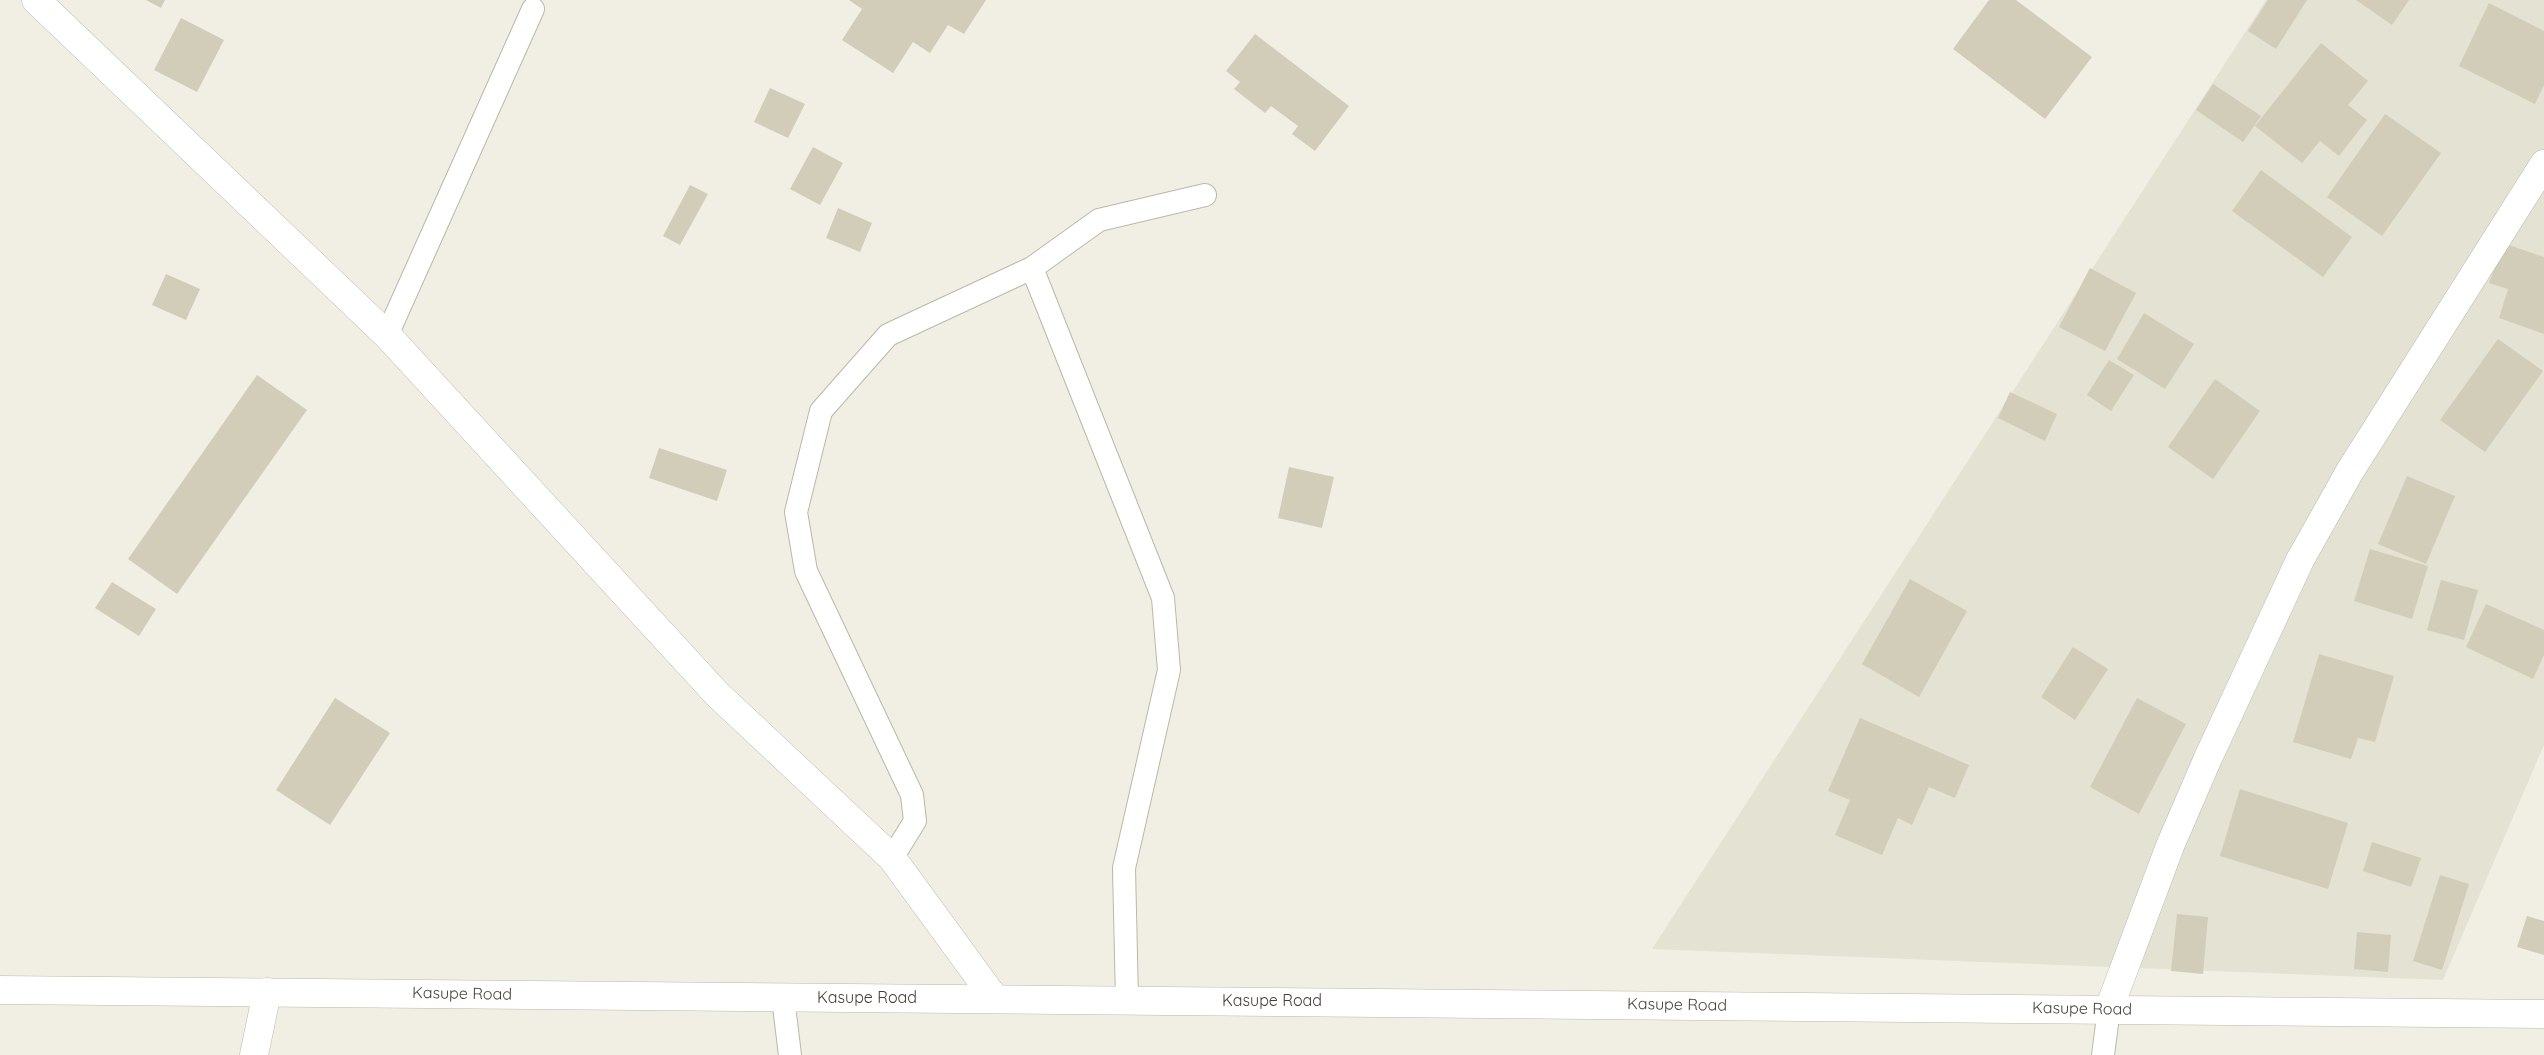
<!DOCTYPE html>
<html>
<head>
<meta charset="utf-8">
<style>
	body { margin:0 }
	canvas { display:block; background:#f1efe3 }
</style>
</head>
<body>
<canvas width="2544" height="1055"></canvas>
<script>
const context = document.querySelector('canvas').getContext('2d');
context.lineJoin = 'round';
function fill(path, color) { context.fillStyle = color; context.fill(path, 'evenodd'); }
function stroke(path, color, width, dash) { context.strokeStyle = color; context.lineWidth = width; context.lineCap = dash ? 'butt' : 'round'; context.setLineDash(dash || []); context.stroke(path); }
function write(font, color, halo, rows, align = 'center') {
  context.font = font + ' Quicksand,sans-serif'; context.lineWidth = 4.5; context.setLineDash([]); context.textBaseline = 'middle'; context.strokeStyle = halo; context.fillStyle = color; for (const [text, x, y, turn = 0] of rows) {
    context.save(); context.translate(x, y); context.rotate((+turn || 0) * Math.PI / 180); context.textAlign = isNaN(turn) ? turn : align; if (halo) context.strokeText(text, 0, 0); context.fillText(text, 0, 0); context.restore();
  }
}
const residential = new Path2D(`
	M2266 0H2544V745L2443 980 1652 949Z`);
const building = new Path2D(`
	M146 0H165L161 8Z
	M849 0H986L964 34 948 25 930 53 913 42 893 73 842 40 862 9Z
	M1989 0H2016L2092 57 2045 119 1953 49Z
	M2268 0H2307L2276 49 2248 31Z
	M2356 0H2409L2392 25Z
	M2489 3 2544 31V85L2535 104 2459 66Z
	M181 18 224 40 197 92 154 70Z
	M1255 34 1349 106 1315 151 1292 134 1298 126 1271 106 1265 113 1234 89 1240 82 1226 71Z
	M2321 43 2368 81 2348 105 2367 120 2339 156 2320 141 2302 163 2255 126Z
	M2213 84 2261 116 2243 142 2196 110Z
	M770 88 805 104 788 138 754 122Z
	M2385 114 2441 153 2382 236 2327 197Z
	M813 147 843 163 820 205 790 189Z
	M2261 170 2352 237 2323 277 2232 211Z
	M690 185 708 194 680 245 663 236Z
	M838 208 872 223 860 252 826 238Z
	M2503 243 2544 257V334L2499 318 2508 289 2489 283Z
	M2090 268 2136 293 2105 351 2059 327Z
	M166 274 200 289 186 320 152 305Z
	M2144 313 2194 344 2165 389 2117 359Z
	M2498 339 2543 371 2485 452 2440 420Z
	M2109 360 2134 375 2111 411 2087 395Z
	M257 375 307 410 177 594 128 559Z
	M2215 379 2260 411 2213 479 2168 447Z
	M2010 392 2057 414 2045 441 1998 418Z
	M659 448 727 470 717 501 649 478Z
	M1289 467 1334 477 1322 528 1278 518Z
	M2407 476 2455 496 2426 564 2378 544Z
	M2370 549 2428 566 2412 619 2354 601Z
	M1910 579 1967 611 1919 697 1862 664Z
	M2441 580 2478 590 2464 640 2427 630Z
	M112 582 156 609 139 636 95 608Z
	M2486 604 2544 630V655L2533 679 2466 647Z
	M2073 647 2108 669 2075 720 2041 697Z
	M2319 654 2394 676 2375 742 2358 738 2351 759 2293 742Z
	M335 698 390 733 330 825 276 790Z
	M2137 698 2186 724 2139 814 2090 787Z
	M1860 718 1969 765 1955 798 1929 787 1912 825 1898 818 1882 855 1835 835 1850 800 1828 791Z
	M2240 789 2348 823 2328 889 2220 856Z
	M2372 842 2421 858 2411 887 2363 871Z
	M2440 875 2469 884 2442 970 2413 961Z
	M2177 914 2208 917 2203 974 2171 971Z
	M2527 916 2544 921V955L2517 947Z
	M2357 932 2391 935 2388 972 2354 969Z`);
const service = new Path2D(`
	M387 335 533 9
	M892 858 915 821 912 795 806 571 796 512 821 411 888 335 1032 268
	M783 998 790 1055
	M1127 1000 1124 868 1169 670 1163 598 1032 268 1099 220 1205 195
	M2103 1055 2109 1009`);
const minor = new Path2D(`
	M36 0 387 335 717 694 892 858 995 999
	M2109 1009 2170 846 2208 758 2300 560 2350 471 2544 164
	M254 1055 267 992`);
const tertiary = new Path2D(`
	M0 990 2544 1014`);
const streetNames = [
	["Kasupe Road",462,994,1],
	["Kasupe Road",867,998],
	["Kasupe Road",1272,1001],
	["Kasupe Road",1677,1005,1],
	["Kasupe Road",2082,1009,1]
];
fill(residential, '#e4e2d2');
fill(building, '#d2cdb9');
stroke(service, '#bcb8a7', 24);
stroke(minor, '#bcb8a7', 29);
stroke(tertiary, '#bcb8a7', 29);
stroke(service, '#fff', 22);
stroke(minor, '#fff', 28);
stroke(tertiary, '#fff', 28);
write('16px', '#423f34', '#fff', streetNames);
</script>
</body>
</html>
